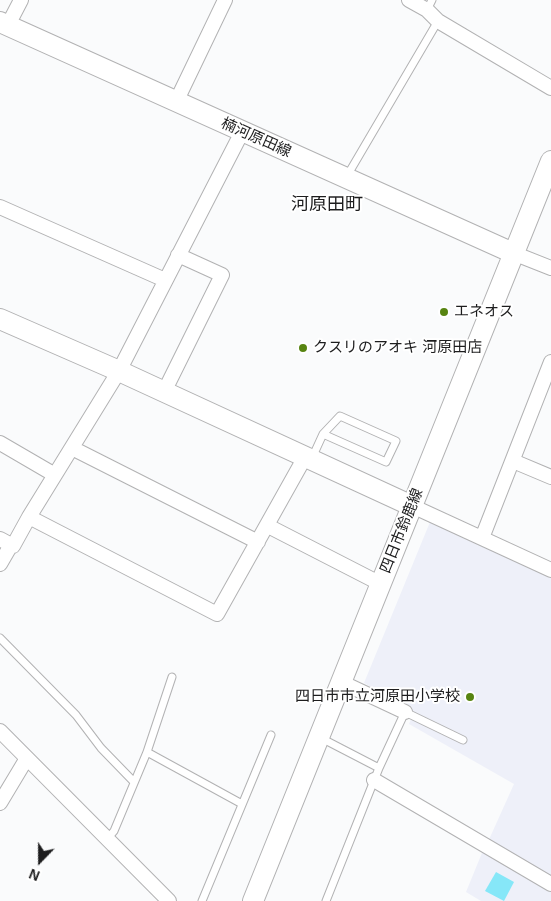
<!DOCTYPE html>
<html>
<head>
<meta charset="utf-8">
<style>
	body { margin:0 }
	#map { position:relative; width:551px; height:901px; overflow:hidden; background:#fafbfc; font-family:Helvetica,sans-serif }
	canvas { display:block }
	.north { position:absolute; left:15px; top:836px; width:50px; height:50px; -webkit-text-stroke:4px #fff; paint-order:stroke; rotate:202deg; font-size:14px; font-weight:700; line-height:20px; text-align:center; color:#1d1d1e }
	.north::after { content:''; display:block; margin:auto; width:18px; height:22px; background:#1d1d1e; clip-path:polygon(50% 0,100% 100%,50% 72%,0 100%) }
</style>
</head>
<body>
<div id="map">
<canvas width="551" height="901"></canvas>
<div class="north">N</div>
</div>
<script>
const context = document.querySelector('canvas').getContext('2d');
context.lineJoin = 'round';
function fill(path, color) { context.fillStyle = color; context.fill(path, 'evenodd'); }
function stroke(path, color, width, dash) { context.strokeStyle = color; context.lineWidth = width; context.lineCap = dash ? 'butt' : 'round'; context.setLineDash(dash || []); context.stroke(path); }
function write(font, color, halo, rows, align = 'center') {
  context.font = font + ' Helvetica,"Noto Sans JP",sans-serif'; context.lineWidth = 4; context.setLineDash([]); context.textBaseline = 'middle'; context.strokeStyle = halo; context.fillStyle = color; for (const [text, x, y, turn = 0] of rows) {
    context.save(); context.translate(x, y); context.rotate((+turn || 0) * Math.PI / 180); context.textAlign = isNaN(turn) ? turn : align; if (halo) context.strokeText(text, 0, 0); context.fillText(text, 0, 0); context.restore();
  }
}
const built = new Path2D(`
	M430 522 551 578V878L487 844 514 784 409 724 414 712 364 683Z
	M484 848 551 889V901H481L466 892Z`);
const water = new Path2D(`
	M496 872 514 882 504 901 485 891Z`);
const lane = new Path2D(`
	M427 10 432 0
	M347 176 438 21
	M312 458 323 434 340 416 396 441 386 462 323 434
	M0 638 76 715 101 748 134 782
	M321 738 379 768
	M147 752 242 804
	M107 839 114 831 147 752 172 677
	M202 901 271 735
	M326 901 379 768 405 712 463 740`);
const street = new Path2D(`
	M409 0 427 10 438 21 551 88
	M8 25 21 0
	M176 102 225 0
	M0 207 165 280
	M513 253 551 268
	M164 392 222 275 178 255
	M0 443 55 475
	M72 448 258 542
	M513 461 551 477
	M412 506 551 570
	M29 517 217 614 305 457
	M268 526 381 584
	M482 538 551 362
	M0 539 13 546 29 517 119 371 242 132
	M0 564 11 545
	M341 682 405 712
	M0 731 169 901
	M374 780 551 884
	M0 803 27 758`);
const secondary = new Path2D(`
	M0 22 513 253
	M0 319 119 371 412 506
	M253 901 551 161`);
const markers = [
	[444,312,5,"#578411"],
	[303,348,5,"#578411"],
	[470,697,5,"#578411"]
];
const streetNames = [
	["楠河原田線",256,138,24],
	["四日市鈴鹿線",402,531,-68]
];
const poiNames = [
	["エネオス",454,312],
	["クスリのアオキ 河原田店",313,348],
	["四日市市立河原田小学校",460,697,"right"]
];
const quarterNames = [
	["河原田町",327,205]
];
fill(built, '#eef0f9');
fill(water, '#86e7f8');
stroke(lane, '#b2b2b3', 9);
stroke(street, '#b2b2b3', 16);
stroke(secondary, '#b2b2b3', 22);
stroke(lane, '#fff', 7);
stroke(street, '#fff', 14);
stroke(secondary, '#fff', 20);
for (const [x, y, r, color] of markers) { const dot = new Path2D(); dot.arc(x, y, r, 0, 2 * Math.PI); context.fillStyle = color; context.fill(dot); stroke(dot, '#fff', 2); }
write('15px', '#1d1d1e', '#fff', streetNames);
write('15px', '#1d1d1e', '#fff', poiNames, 'left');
write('18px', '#1d1d1e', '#fff', quarterNames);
</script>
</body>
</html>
